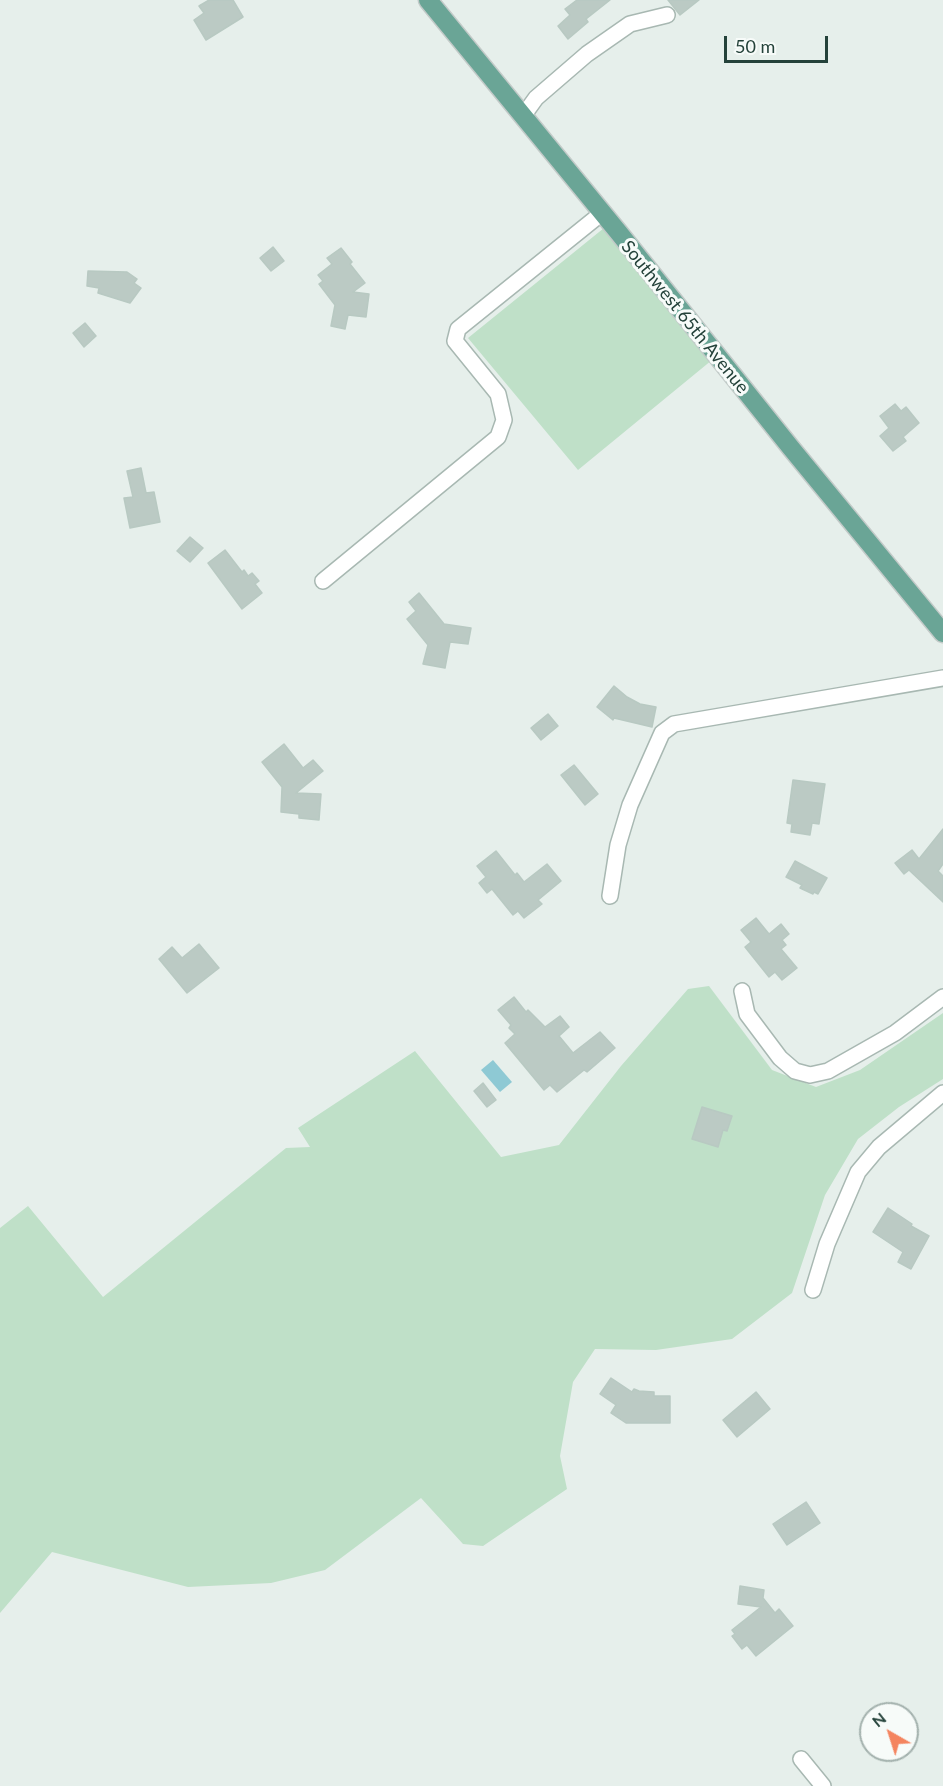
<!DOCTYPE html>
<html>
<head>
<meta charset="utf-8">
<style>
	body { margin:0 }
	#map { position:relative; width:943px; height:1786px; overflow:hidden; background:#e6efeb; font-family:Lato,sans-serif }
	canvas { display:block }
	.north { position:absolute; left:859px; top:1702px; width:60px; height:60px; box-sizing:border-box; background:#f7fbf9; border:2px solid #a3b1ad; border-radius:50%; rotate:321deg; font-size:16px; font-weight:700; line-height:24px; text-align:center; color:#24423a }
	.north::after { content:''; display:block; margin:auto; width:21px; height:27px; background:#f4845f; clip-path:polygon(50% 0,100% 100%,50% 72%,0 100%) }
	.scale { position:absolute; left:724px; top:36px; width:104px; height:27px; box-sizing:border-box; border:3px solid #24423a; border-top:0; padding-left:8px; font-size:18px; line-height:21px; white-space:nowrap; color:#24423a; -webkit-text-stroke:4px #f7fbf9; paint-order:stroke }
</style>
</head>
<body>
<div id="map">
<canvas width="943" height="1786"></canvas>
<div class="north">N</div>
<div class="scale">50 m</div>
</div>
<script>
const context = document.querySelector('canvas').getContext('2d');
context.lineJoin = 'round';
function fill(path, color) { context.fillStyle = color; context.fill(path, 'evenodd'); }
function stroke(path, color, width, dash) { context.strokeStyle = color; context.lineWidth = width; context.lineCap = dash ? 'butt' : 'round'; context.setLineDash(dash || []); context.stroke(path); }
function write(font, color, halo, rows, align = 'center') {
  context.font = font + ' Lato,sans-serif'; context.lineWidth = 6; context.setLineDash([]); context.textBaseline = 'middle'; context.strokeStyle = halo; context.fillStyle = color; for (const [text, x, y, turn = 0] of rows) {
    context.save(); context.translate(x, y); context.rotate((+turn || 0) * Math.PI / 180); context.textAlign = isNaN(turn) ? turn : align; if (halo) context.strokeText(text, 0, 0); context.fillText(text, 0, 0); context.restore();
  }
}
const green = new Path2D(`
	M604 228 712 360 578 470 468 338Z
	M709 986 772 1070 816 1087 860 1070 943 1013V1079L899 1107 858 1139 825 1195 792 1293 732 1339 656 1350 595 1349 573 1382 560 1456 567 1489 483 1546 463 1544 421 1498 325 1570 271 1583 188 1587 52 1552 0 1613V1228L28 1206 103 1297 286 1148 310 1147 298 1128 415 1051 501 1157 559 1145 621 1066 688 989Z`);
const water = new Path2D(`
	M493 1060 512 1082 500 1092 481 1070Z`);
const building = new Path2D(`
	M209 0H233L243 17 206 40 194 20 204 13 199 6Z
	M577 0H610L586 19 588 22 568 39 558 26 570 15 565 9Z
	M668 0H699L680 15Z
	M273 247 284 261 271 271 260 258Z
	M341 248 352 262 350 264 365 283 353 292 369 294 366 317 348 315 345 329 331 326 335 305 319 284 323 281 318 275 332 264 327 258Z
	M88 271 127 272 137 279 134 283 141 288 130 303 98 293 99 288 87 286Z
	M85 323 96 336 84 347 73 333Z
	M895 404 901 411 906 407 919 423 903 437 906 441 893 451 880 436 889 428 880 416Z
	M141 468 146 493 154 492 160 522 130 528 124 498 133 497 127 471Z
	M190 537 203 548 190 562 177 551Z
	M225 550 242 572 244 570 248 576 252 573 259 581 255 584 262 593 242 609 208 563Z
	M419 593 444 624 471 628 468 644 450 642 445 668 423 664 428 645 407 619 416 611 409 602Z
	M614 686 627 697 640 704 656 707 652 727 614 718 613 720 597 707Z
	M548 714 558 726 541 740 531 728Z
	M284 744 303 768 313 760 323 771 296 793 321 794 319 820 299 818V814L281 812 282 787 262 762Z
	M574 765 598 794 585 805 561 775Z
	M793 780 825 784 819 824 812 823 810 835 791 832 792 824 787 823Z
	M943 829V864L938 871 943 876V902L909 870 904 874 895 863 912 850 919 859Z
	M496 851 515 875 517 873 524 882 547 864 561 881 538 900 542 904 524 918 518 911 513 915 492 889 487 893 479 883 486 877 477 866Z
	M795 861 827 878 818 894 814 892 813 894 800 888 802 885 786 877Z
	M756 918 769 934 781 924 789 934 782 940 786 945 781 949 797 968 782 980 775 972 769 977 745 947 751 942 741 930Z
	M199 944 219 968 187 993 159 959 172 947 182 958Z
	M514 997 526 1012 528 1010 545 1027 560 1016 569 1027 559 1036 573 1053 600 1032 615 1048 587 1072 584 1070 557 1092 550 1085 544 1090 505 1043 515 1034 509 1028 511 1025 498 1010Z
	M483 1083 496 1100 487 1107 474 1091Z
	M702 1107 732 1116 727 1131 723 1130 718 1147 692 1139Z
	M888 1208 912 1224 911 1226 929 1236 911 1269 898 1262 903 1252 873 1232Z
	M611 1378 632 1392 634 1389 639 1391 654 1392V1396H670V1423H626L611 1413 616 1405 600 1394Z
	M756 1392 770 1409 737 1437 723 1420Z
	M806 1502 820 1523 787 1545 773 1524Z
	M740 1586 764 1590 763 1598 775 1613 779 1609 793 1626 756 1656 747 1645 742 1649 732 1636 735 1634 732 1630 761 1607 738 1604Z`);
const minor = new Path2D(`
	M523 116 536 98 587 54 630 24 667 15
	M323 581 498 437 504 420 498 394 455 341 458 329 602 213
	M610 896 618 845 630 805 662 733 674 724 943 678
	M742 991 747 1014 780 1058 795 1071 810 1075 828 1071 895 1033 943 997
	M813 1290 827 1244 858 1172 879 1147 943 1093
	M801 1759 823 1786`);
const major = new Path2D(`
	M428 0 619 233 791 448 943 633`);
const streetNames = [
	["Southwest 65th Avenue",685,317,51]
];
fill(green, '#bfe0c8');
fill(water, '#8ec9d4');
fill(building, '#bbcac4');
stroke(building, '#b8c9c2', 1.5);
stroke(minor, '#a8b8b2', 18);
stroke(major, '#c2cac8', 21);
stroke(minor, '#fff', 15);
stroke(major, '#6aa596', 18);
write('18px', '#24423a', '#f7fbf9', streetNames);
</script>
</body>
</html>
